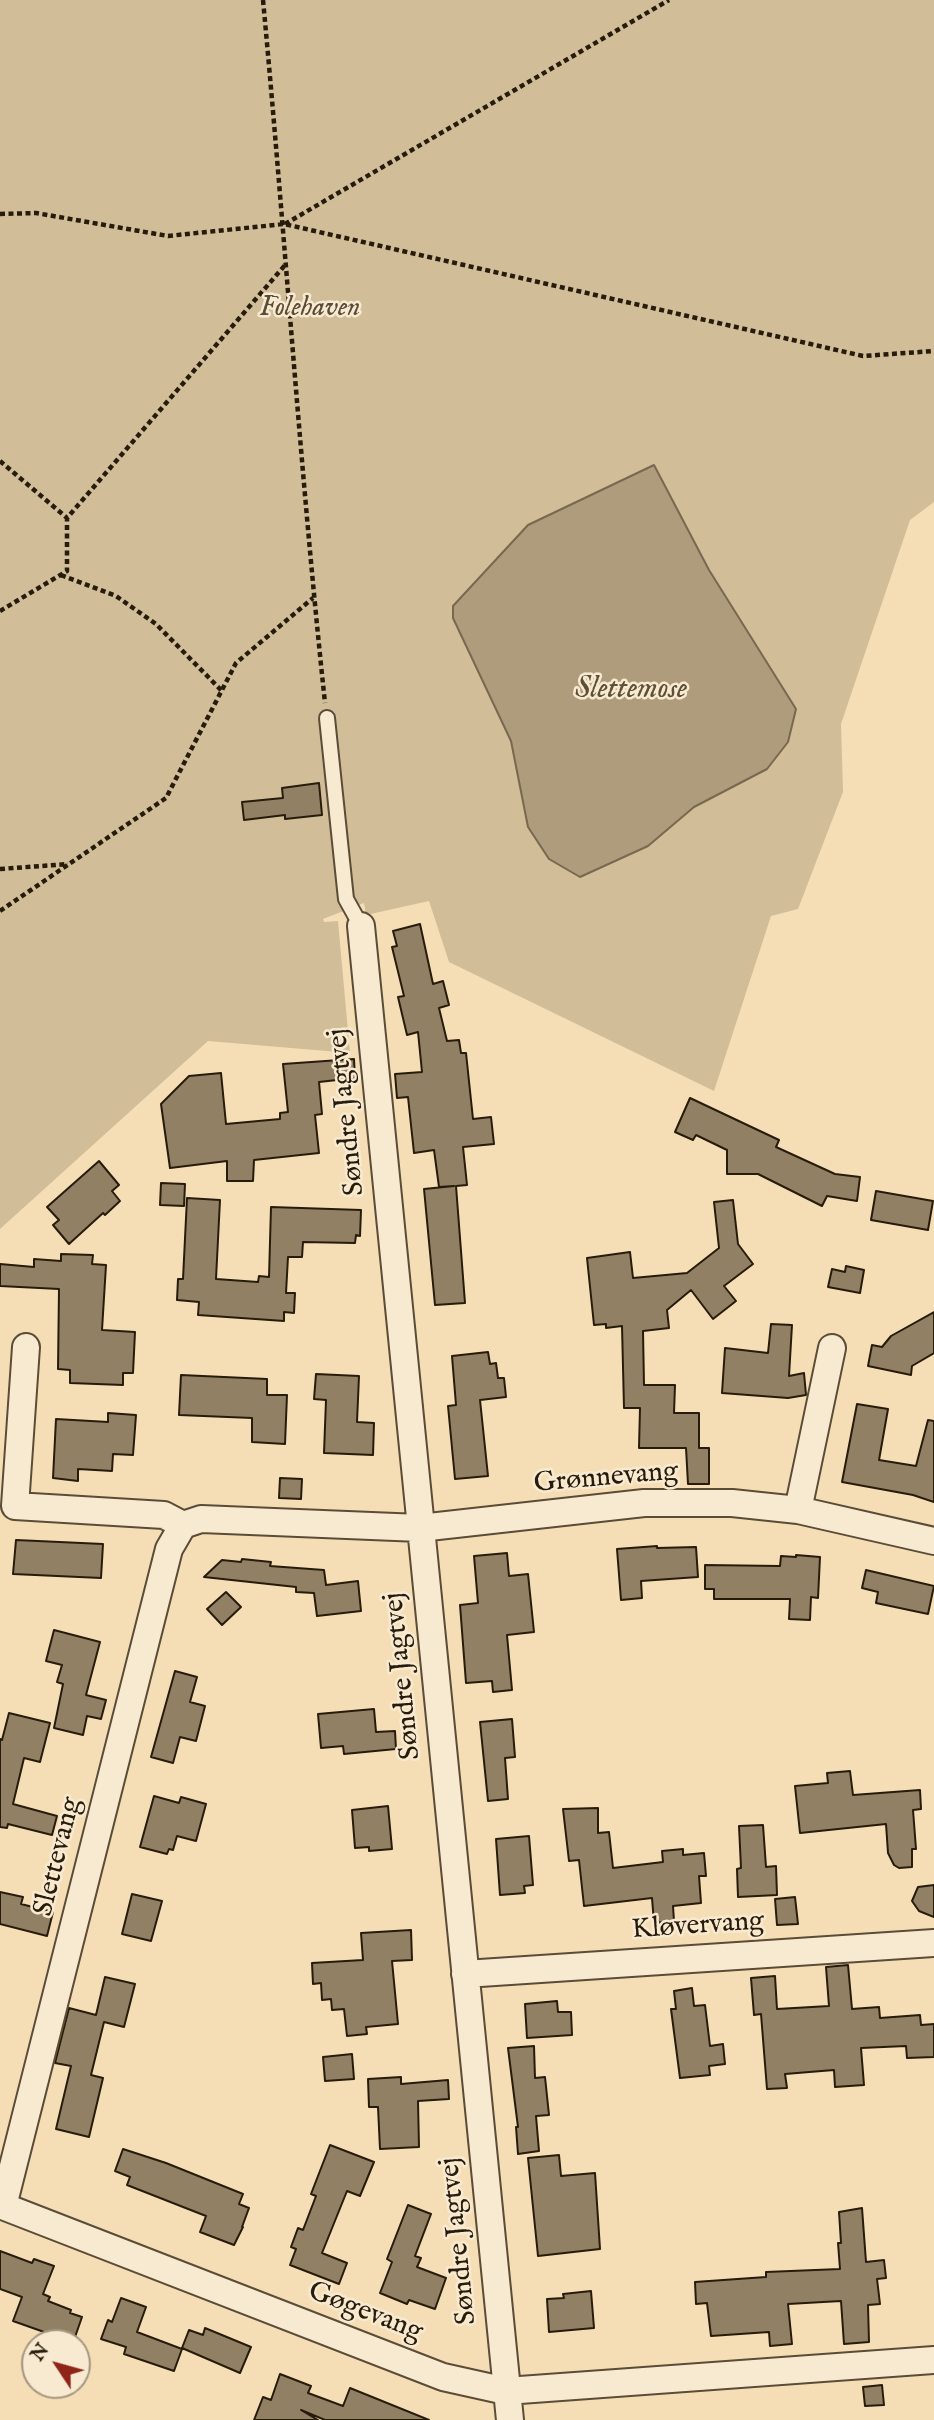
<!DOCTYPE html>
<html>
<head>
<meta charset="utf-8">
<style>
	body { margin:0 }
	#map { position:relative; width:934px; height:2420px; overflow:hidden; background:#f5deb6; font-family:"IM FELL English",serif }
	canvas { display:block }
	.north { position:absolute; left:21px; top:2329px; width:70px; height:70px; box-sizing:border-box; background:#f8ead0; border:2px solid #a49781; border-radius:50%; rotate:306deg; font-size:19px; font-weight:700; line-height:28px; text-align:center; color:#271b0b }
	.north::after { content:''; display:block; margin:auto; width:24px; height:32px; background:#8f2418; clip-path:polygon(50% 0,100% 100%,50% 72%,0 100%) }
</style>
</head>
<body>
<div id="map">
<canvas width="934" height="2420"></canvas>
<div class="north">N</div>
</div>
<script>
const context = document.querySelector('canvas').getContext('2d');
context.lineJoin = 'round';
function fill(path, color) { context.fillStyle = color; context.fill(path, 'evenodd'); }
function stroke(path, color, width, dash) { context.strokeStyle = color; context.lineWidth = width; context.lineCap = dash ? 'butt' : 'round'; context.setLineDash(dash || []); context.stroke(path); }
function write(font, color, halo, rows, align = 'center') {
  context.font = font + ' "IM FELL English",serif'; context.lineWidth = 5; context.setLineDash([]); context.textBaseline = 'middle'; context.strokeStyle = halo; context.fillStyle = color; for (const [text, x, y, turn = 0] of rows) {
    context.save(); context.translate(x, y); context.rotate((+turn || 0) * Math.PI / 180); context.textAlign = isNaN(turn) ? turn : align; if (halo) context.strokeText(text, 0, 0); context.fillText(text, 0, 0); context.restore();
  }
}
const green = new Path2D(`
	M0 0H934V502L910 520 841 724 843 792 798 909 771 916 714 1091 449 962 429 901 366 915 364 903 323 919 324 922 338 921 350 1053 208 1041 0 1229ZM654 466 709 570 767 769 694 807 648 846 528 827 511 741 453 618Z`);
const water = new Path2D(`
	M654 465 709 570 796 709 788 742 767 769 694 807 648 846 580 877 549 859 528 827 511 741 453 618V606L528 525Z`);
const building = new Path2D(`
	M319 783 322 815 285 819V815L244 820 242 802 283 798 282 788Z
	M420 924 433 984 443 981 449 1005 439 1008 447 1041 459 1040 461 1053H466L473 1119 491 1117 494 1144 463 1147 467 1185 456 1186 465 1303 435 1305 424 1189 454 1186 439 1187 434 1150 414 1153 408 1097 397 1098 395 1074 422 1072 418 1032 407 1035 398 997 404 996 392 947 397 946 393 931Z
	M354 1059 355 1078 319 1082 322 1114 315 1115 319 1153 254 1160 253 1181H227V1161L170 1168 161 1104 189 1076 221 1073 226 1124 280 1119V1113L288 1112 283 1064Z
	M690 1098 779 1140 776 1147 835 1174 860 1177 857 1201 827 1196 822 1206 758 1174H727V1150L696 1135 693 1140 675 1132Z
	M99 1161 119 1185 112 1191 120 1201 105 1215 103 1213 69 1244 53 1225 59 1220 47 1207Z
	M161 1183 185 1184 184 1206 160 1205Z
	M876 1191 933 1201 928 1230 871 1220Z
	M187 1198 220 1200 216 1279 258 1282 259 1276 269 1277 271 1207 361 1210 360 1236 356 1235 355 1243 303 1242 302 1257H288L286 1293H295L294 1313 284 1312V1321L198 1315 199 1302 177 1300 178 1279H183Z
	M733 1200 738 1244 753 1264 724 1286 736 1301 713 1319 691 1290 667 1310 669 1328 643 1331 644 1385H675L674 1413H699V1448H709V1484H688L686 1448H639L640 1408H624L622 1326 606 1328V1324L594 1325 587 1258 630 1252 633 1278 687 1273 719 1248 714 1202Z
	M61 1254 93 1255 92 1264 106 1265 102 1330 135 1332 133 1373H123V1385L70 1383V1370L58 1369 59 1289 0 1286V1264L34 1267V1259L61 1261Z
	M846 1266 864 1270 860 1293 828 1287 832 1269 845 1272Z
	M934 1312V1353L912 1366 911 1375 868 1366 872 1345 882 1347 891 1336Z
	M771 1324 792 1325 789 1376 804 1373 806 1395 788 1398 722 1393 725 1348 768 1353Z
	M488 1352 490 1364 496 1363 498 1378H504L506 1397 480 1400 488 1476 455 1479 448 1406 456 1405 452 1356Z
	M316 1374 359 1376 357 1422 374 1423 373 1455 324 1453 326 1400 314 1399Z
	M181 1375 267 1379V1395H287L285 1444 252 1442V1418L179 1415Z
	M857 1404 888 1409 879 1460 916 1466 928 1420 934 1421V1502L913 1495 842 1482Z
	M108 1413 136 1415 133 1455 113 1454 112 1471 78 1469V1481L53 1478 56 1419 108 1422Z
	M280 1478 302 1479 301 1499 279 1498Z
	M16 1540 103 1544 101 1578 13 1574Z
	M657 1546V1548L696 1547 698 1577 641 1581 642 1598 621 1600 617 1549Z
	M507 1553 509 1576 528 1574 534 1632 507 1635 512 1690 493 1692 492 1681 466 1683 460 1605 478 1603 474 1556Z
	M796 1555 820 1557 818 1598 811 1597 810 1620 789 1619 790 1599H714V1589H705V1565L780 1566 781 1556 796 1557Z
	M242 1559 271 1562 270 1566 324 1570 326 1585 358 1581 361 1611 317 1616 314 1593 296 1592V1587L204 1577 222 1560 241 1562Z
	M866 1570 934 1586 928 1614 876 1603 878 1592 862 1588Z
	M226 1592 241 1607 222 1625 207 1609Z
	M54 1630 100 1642 86 1695 106 1700 101 1719 87 1716 83 1735 54 1728 63 1684 57 1682 62 1665 46 1661Z
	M175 1671 197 1677 190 1702 205 1706 196 1741 180 1737 173 1763 151 1757Z
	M374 1709 376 1732 395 1731 396 1749 344 1754 343 1746 321 1748 318 1714Z
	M9 1713 50 1723 40 1762 24 1758 13 1804 57 1816 52 1835 8 1824 7 1828 0 1827V1739L2 1740Z
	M512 1719 515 1757 505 1758 508 1799 488 1801 480 1722Z
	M850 1771 853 1795 920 1790 921 1809 913 1810 916 1849H912V1867L899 1868 894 1865 888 1853 886 1824 800 1833 795 1786 828 1783 827 1773Z
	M154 1796 179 1803 181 1797 206 1804 196 1841 177 1836 173 1850 169 1849 167 1854 140 1847Z
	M388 1806 392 1849 369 1851V1847L355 1848 352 1810Z
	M598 1808V1833L609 1832 613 1868 663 1862 662 1851 683 1849V1855L704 1853 706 1876H699L701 1903 673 1906 674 1921 654 1923 652 1898 584 1906 579 1860 569 1861 563 1809Z
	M763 1825 766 1867 776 1866 777 1895 738 1897 737 1869 741 1868 739 1826Z
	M529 1836 533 1885 524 1886 525 1893 500 1895 496 1839Z
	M934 1885V1917L919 1911 912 1901 918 1887Z
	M0 1892 23 1897 21 1904 53 1912 47 1936 0 1924Z
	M132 1894 162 1901 151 1941 122 1934Z
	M795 1897 798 1924 777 1925 775 1899Z
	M411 1930 412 1960 392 1961 398 2024 366 2027 367 2034 347 2036 344 2009 332 2010 331 1999 322 2000 321 1983 313 1984 312 1963 363 1960 361 1933Z
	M848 1965 852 2009 879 2007 880 2018 920 2015 921 2025 934 2024V2057L907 2058 906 2046 861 2048 864 2085 835 2087 834 2070 785 2074 787 2088 767 2089 761 2014 754 2015 751 1978 775 1976 777 2009 829 2006 826 1967Z
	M105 1977 135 1984 124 2027 104 2022 91 2075 103 2078 89 2137 56 2129 71 2066 55 2063 69 2008 96 2015Z
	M692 1988 694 2006 705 2005 710 2046 723 2044 725 2064 709 2066 710 2075 680 2078 671 2009H676L674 1991Z
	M557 2001 558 2012H571L572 2035 527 2038 525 2004Z
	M534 2046 535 2078 545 2077 549 2115 536 2116 539 2151 518 2154 516 2127H518L508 2048Z
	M352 2054 354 2079 325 2081 323 2057Z
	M401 2077V2084L448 2080 449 2099 418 2101 419 2147 380 2149 378 2107H369L368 2079Z
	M330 2145 374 2162 360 2196 347 2191 322 2253 347 2263 339 2284 290 2265 296 2249 291 2247 298 2228 303 2230 316 2196 311 2194Z
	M123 2149 166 2163 243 2194 239 2204 249 2208 242 2227H243L234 2245 200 2232 206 2216 127 2185 130 2177 115 2171Z
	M559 2155 561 2176 595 2173 600 2249 538 2256 528 2158Z
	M408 2205 431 2214 415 2256 421 2258 417 2267 446 2278 435 2309 409 2300 407 2304 380 2293 392 2262 387 2259Z
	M862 2208 866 2262 884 2260 886 2278 877 2279 880 2304 868 2305 869 2342 844 2344 841 2301 788 2304 792 2344 770 2346 769 2332 711 2336 707 2303 696 2304 695 2282 766 2277V2272L840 2269 838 2243H841L839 2212Z
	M0 2251 32 2263 34 2259 54 2266 43 2294 50 2297 48 2301 71 2310 70 2313 82 2317 74 2340 62 2335 61 2338 13 2321 22 2297 0 2289Z
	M591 2291 594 2328 549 2332 547 2299 564 2298 563 2294Z
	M121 2298 146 2307 137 2332 182 2349 174 2371 124 2354 126 2347 101 2339 108 2320 112 2322Z
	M205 2328 251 2347 240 2373 182 2348 189 2330 203 2335Z
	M280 2374 311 2386 308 2393 343 2406 350 2388 429 2420H325L301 2410 318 2420H254L263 2397 271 2400Z
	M882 2385 884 2405 865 2406 863 2387Z`);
const path = new Path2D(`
	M263 0C285 234 300 469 325 703
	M0 214 36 213 168 236 284 224 863 356 934 351
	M285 224 669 0
	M0 461 67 518
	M61 575 116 596 156 624 222 691
	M0 611 67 571V518L286 264
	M0 869 68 864
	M0 911 166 798 236 663 313 598`);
const lane = new Path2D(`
	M327 718 346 899 361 926`);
const street = new Path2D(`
	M361 926 510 2420
	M26 1347 15 1506 164 1515 183 1525
	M798 1510 832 1348
	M465 1974 934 1943
	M0 2205 443 2377 506 2391 934 2360
	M3 2206 169 1549 183 1525 201 1519 420 1528 644 1503H732L798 1510 934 1541`);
const parkNames = [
	["Folehaven",310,309]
];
const streetNames = [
	["Søndre Jagtvej",348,1112,-96],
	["Grønnevang",606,1479,-5],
	["Søndre Jagtvej",404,1676,-96],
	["Slettevang",59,1857,-76],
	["Kløvervang",698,1927,-4],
	["Søndre Jagtvej",460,2241,-96],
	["Gøgevang",365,2313,21]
];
const waterNames = [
	["Slettemose",631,691]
];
fill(green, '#d2bd99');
fill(water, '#af9c7c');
stroke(water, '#79684f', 2);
fill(building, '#928064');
stroke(building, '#271b0b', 2);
stroke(lane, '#5a4c36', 18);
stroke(street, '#5a4c36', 30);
stroke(path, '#271b0b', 4.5, [5, 3.5]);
stroke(lane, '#f8ead0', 14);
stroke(street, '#f8ead0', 26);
write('italic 28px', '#5a4c36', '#f8ead0', parkNames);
write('28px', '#271b0b', '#f8ead0', streetNames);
write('italic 30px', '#5d4f38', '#f8ead0', waterNames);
</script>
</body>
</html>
